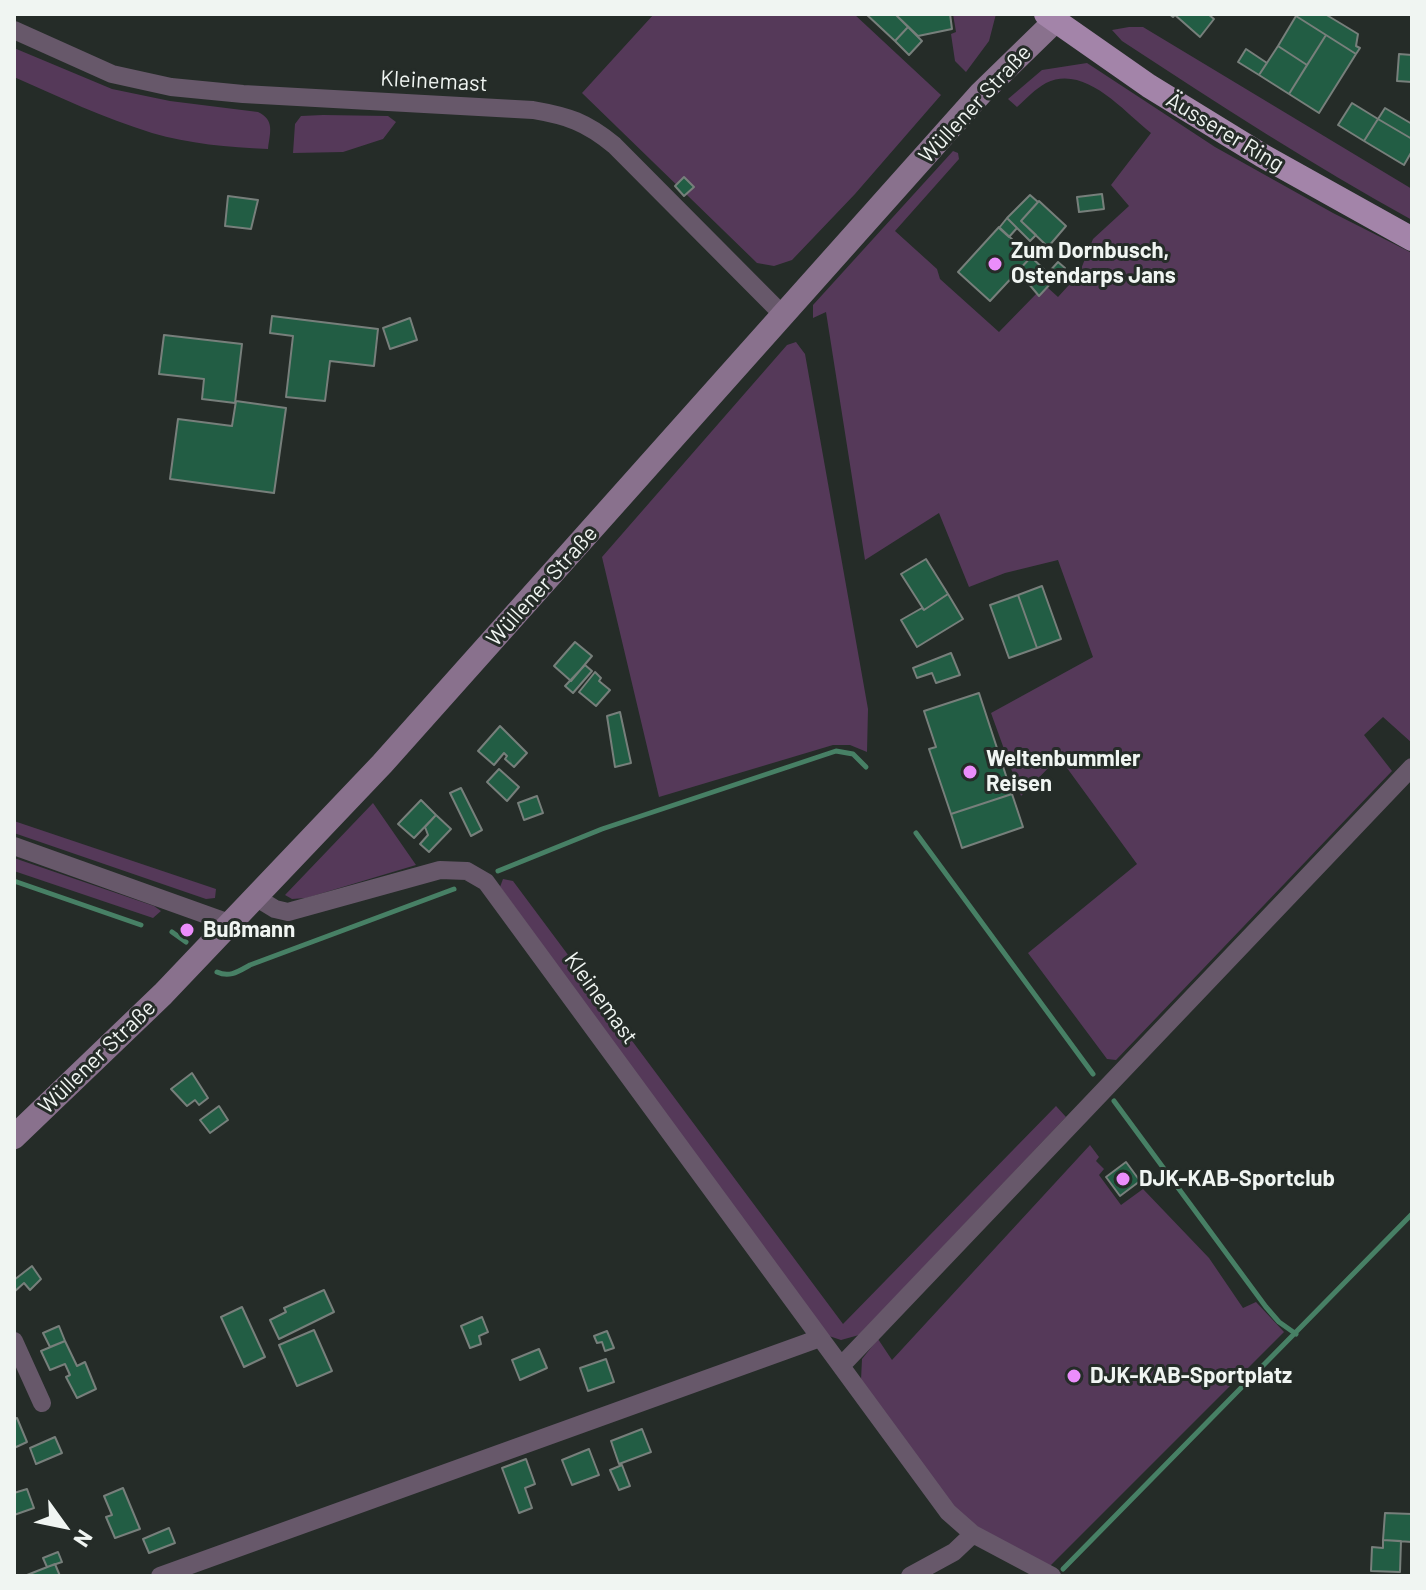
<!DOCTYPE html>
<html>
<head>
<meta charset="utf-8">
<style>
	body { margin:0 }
	#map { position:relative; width:1426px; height:1590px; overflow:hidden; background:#252c28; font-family:Barlow,sans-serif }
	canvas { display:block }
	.frame { position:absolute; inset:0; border:16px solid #f0f5f2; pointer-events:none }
	.north { position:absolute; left:24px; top:1486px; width:80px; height:80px; -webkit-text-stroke:6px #252c28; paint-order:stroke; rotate:123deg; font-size:22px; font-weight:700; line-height:32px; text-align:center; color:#f0f5f2 }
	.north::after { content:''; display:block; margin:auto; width:28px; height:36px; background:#f0f5f2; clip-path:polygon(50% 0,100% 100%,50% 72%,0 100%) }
</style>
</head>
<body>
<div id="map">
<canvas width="1426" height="1590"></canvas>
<div class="frame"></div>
<div class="north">N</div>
</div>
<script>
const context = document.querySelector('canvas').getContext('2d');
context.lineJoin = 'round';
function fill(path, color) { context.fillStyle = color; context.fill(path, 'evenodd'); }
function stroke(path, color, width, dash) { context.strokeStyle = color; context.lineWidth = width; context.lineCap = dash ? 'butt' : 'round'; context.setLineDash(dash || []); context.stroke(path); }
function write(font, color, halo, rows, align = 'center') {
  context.font = font + ' Barlow,sans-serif'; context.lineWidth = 6; context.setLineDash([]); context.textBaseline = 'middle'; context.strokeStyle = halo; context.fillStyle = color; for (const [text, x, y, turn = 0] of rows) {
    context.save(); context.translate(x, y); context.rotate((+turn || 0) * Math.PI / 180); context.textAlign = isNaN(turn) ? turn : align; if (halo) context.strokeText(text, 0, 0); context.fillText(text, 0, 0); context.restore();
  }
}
const green = new Path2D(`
	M654 14H854L941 95 855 194 792 260 774 266 757 263 582 93Z
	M953 14H996L989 41 966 72 955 61 951 34 956 32Z
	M1129 27H1143L1412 189V220C1312 165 1217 103 1122 41L1112 30Z
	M14 48 112 89 170 101 258 112C275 120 270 132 268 149 228 147 189 144 152 133 104 118 59 97 14 77Z
	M1087 63 1215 147 1333 213 1412 253V743L1383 717 1364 735 1392 771 1116 1060 1107 1059 1028 953 1137 864 1059 757 1021 796 991 713 1093 657 1058 560 1005 573 969 587 939 513 865 560 826 312 813 318V305L953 151 958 153 959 159 895 231 937 269 940 279 999 332 1037 293 1047 287 1058 297 1079 274 1093 239 1129 206 1111 185 1151 133C1123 111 1085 64 1046 83 1035 89 1026 99 1017 107L1008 99 1042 70Z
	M323 115 388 116 396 122 383 139 343 152 293 153 295 124 301 116Z
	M796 342 805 354 868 709 867 752 850 745H833L659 797 602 557 787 345Z
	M373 803 416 865 306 898 292 899 285 895Z
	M14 821 216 889 215 898 206 899 14 833Z
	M14 858 154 906 161 911 153 918 14 871Z
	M503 879 513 881 843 1324 1056 1106 1066 1117 859 1335 841 1340 826 1335 500 887Z
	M1090 1145 1099 1157 1096 1161 1104 1169 1099 1175 1121 1205 1143 1189 1209 1258 1243 1308 1256 1302 1284 1332 1050 1566 998 1541 957 1512 861 1380 862 1359 878 1339 892 1360Z`);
const stream = new Path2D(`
	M916 833 1093 1074
	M498 871 602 829 836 751 853 754 866 767
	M14 881 141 925
	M172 932 186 942
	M217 972C230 978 239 971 250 965L454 889
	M1114 1101 1266 1307 1279 1322 1296 1334
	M1063 1569 1412 1214`);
const building = new Path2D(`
	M866 14H895L908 27 895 41Z
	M895 14H950L952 29 918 36Z
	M1169 14H1208L1214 19 1200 37 1175 15 1173 17Z
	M1297 14H1325L1358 34 1356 46 1360 48 1356 54 1296 16Z
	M1296 16 1326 35 1307 65 1278 46Z
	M908 27 922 41 909 55 895 41Z
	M1326 35 1356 54 1319 113 1289 94Z
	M1278 46 1307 65 1289 94 1259 75Z
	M1246 49 1267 63 1259 75 1238 62Z
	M1399 54 1412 55V82L1397 81Z
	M1352 103 1378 119 1364 141 1338 125Z
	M1385 108 1412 124V139L1378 119Z
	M1378 119 1412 139V151L1404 165 1364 141Z
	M684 177 694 187 684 196 675 186Z
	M1102 194 1104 209 1079 212 1077 197Z
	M1030 195 1038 202 1021 221 1036 235 1030 241 1007 218Z
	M228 196 258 200 251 229 225 226Z
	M1039 201 1066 226 1048 247 1021 221Z
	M1007 218 1017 228 1009 237 999 228Z
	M999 227 1031 257 990 301 958 272Z
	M1031 257 1048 273 1058 262 1065 268 1039 296 1018 271Z
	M272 316 378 329 374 366 330 361 325 401 286 397 293 336 270 333Z
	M410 318 417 340 390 349 383 328Z
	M164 335 242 344 235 403 202 399 204 379 159 374Z
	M236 401 286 408 274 493 170 479 178 419 232 426Z
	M926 559 948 594 924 610 901 574Z
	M1042 586 1061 639 1037 648 1018 595Z
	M948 594 963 619 917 647 901 620 922 608 924 610Z
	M1018 595 1037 648 1009 658 990 605Z
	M575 642 592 656 571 681 554 666Z
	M951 653 960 675 936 683 932 673 917 678 913 668Z
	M585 665 592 671 573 693 565 686Z
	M595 672 601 678 599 681 610 690 596 706 579 692Z
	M979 693 1012 794 951 814 929 749 936 747 924 711Z
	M620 712 631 763 615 767 607 716Z
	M500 726 527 753 514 767 505 759 507 756 504 753 494 765 478 751Z
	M499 769 519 787 507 801 487 782Z
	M461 788 482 830 471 836 450 793Z
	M1012 794 1023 827 962 848 951 814Z
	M537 796 543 813 524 820 518 803Z
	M421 800 436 815 414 838 398 824Z
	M436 815 451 829 429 852 420 844 428 835 425 827Z
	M192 1073 208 1098 199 1105 195 1100 187 1106 171 1089Z
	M219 1106 228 1120 210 1133 200 1120Z
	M1126 1162 1140 1181 1120 1196 1106 1177Z
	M32 1266 41 1279 30 1290 24 1283 14 1292V1280Z
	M324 1290 334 1312 279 1339 270 1320 286 1312 284 1308Z
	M242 1307 265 1357 244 1367 221 1317Z
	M482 1317 488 1332 479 1336 481 1344 470 1348 461 1326Z
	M59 1326 65 1341 50 1347 43 1333Z
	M314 1330 332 1371 297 1386 279 1345Z
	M607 1331 614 1348 605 1351 602 1342 597 1343 594 1336Z
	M65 1341 77 1366 85 1362 96 1389 77 1398 66 1377 70 1375 65 1364 50 1370 41 1351Z
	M539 1349 547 1368 520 1380 512 1360Z
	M606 1359 614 1382 588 1391 580 1368Z
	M17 1418 27 1442 14 1448V1419Z
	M642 1429 651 1452 619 1464 611 1441Z
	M55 1437 62 1453 36 1464 30 1448Z
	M589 1449 599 1475 572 1485 562 1460Z
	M526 1459 535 1484 525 1488 532 1508 519 1513 502 1468Z
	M622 1465 630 1486 619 1490 610 1470Z
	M123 1488 140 1529 115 1538 106 1517 112 1515 104 1496Z
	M27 1489 34 1508 14 1515V1493Z
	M1385 1513 1412 1514V1542L1383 1540Z
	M169 1528 175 1543 149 1553 143 1539Z
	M1383 1540 1401 1541 1400 1572 1371 1571 1372 1547 1383 1548Z
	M58 1552 62 1562 47 1567 43 1558Z
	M55 1564 60 1576H27V1575Z`);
const minor = new Path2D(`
	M14 30 112 74 171 87 243 94 533 110C568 116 586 122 614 145L783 315
	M14 846 232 924
	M257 898 275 909 288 912 440 870 467 871 486 882 948 1512 973 1534 1052 1576
	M14 1341 42 1403
	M841 1366 1412 767
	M160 1576 820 1338
	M910 1576 954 1552 973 1534`);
const secondary = new Path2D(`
	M14 1137 163 994 382 764 981 93 1055 21`);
const primary = new Path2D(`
	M1046 14 1149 86 1263 156 1412 239`);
const markers = [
	[995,264,8,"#eb8dfb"],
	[970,772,8,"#eb8dfb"],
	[187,930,8,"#eb8dfb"],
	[1123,1179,8,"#eb8dfb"],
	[1074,1376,8,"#eb8dfb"]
];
const streetNames = [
	["Kleinemast",434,81,3],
	["Wüllener Straße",975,104,-47],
	["Äusserer Ring",1225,132,31],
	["Wüllener Straße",542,586,-48],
	["Kleinemast",601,998,54],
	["Wüllener Straße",97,1057,-44]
];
const poiNames = [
	["Zum Dornbusch,",1011,251],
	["Ostendarps Jans",1011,276],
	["Weltenbummler",986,759],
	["Reisen",986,784],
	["Bußmann",203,930],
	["DJK-KAB-Sportclub",1139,1179],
	["DJK-KAB-Sportplatz",1090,1376]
];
fill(green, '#553959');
stroke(stream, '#478065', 5);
fill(building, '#225d44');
stroke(building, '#777f7b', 2);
stroke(minor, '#67586a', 18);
stroke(secondary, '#89718d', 24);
stroke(primary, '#a384a9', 24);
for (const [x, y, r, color] of markers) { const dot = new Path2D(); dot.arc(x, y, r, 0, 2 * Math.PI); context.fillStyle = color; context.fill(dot); stroke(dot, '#252c28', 3); }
write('22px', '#f0f5f2', '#252c28', streetNames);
write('bold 22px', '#f0f5f2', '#252c28', poiNames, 'left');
</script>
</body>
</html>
